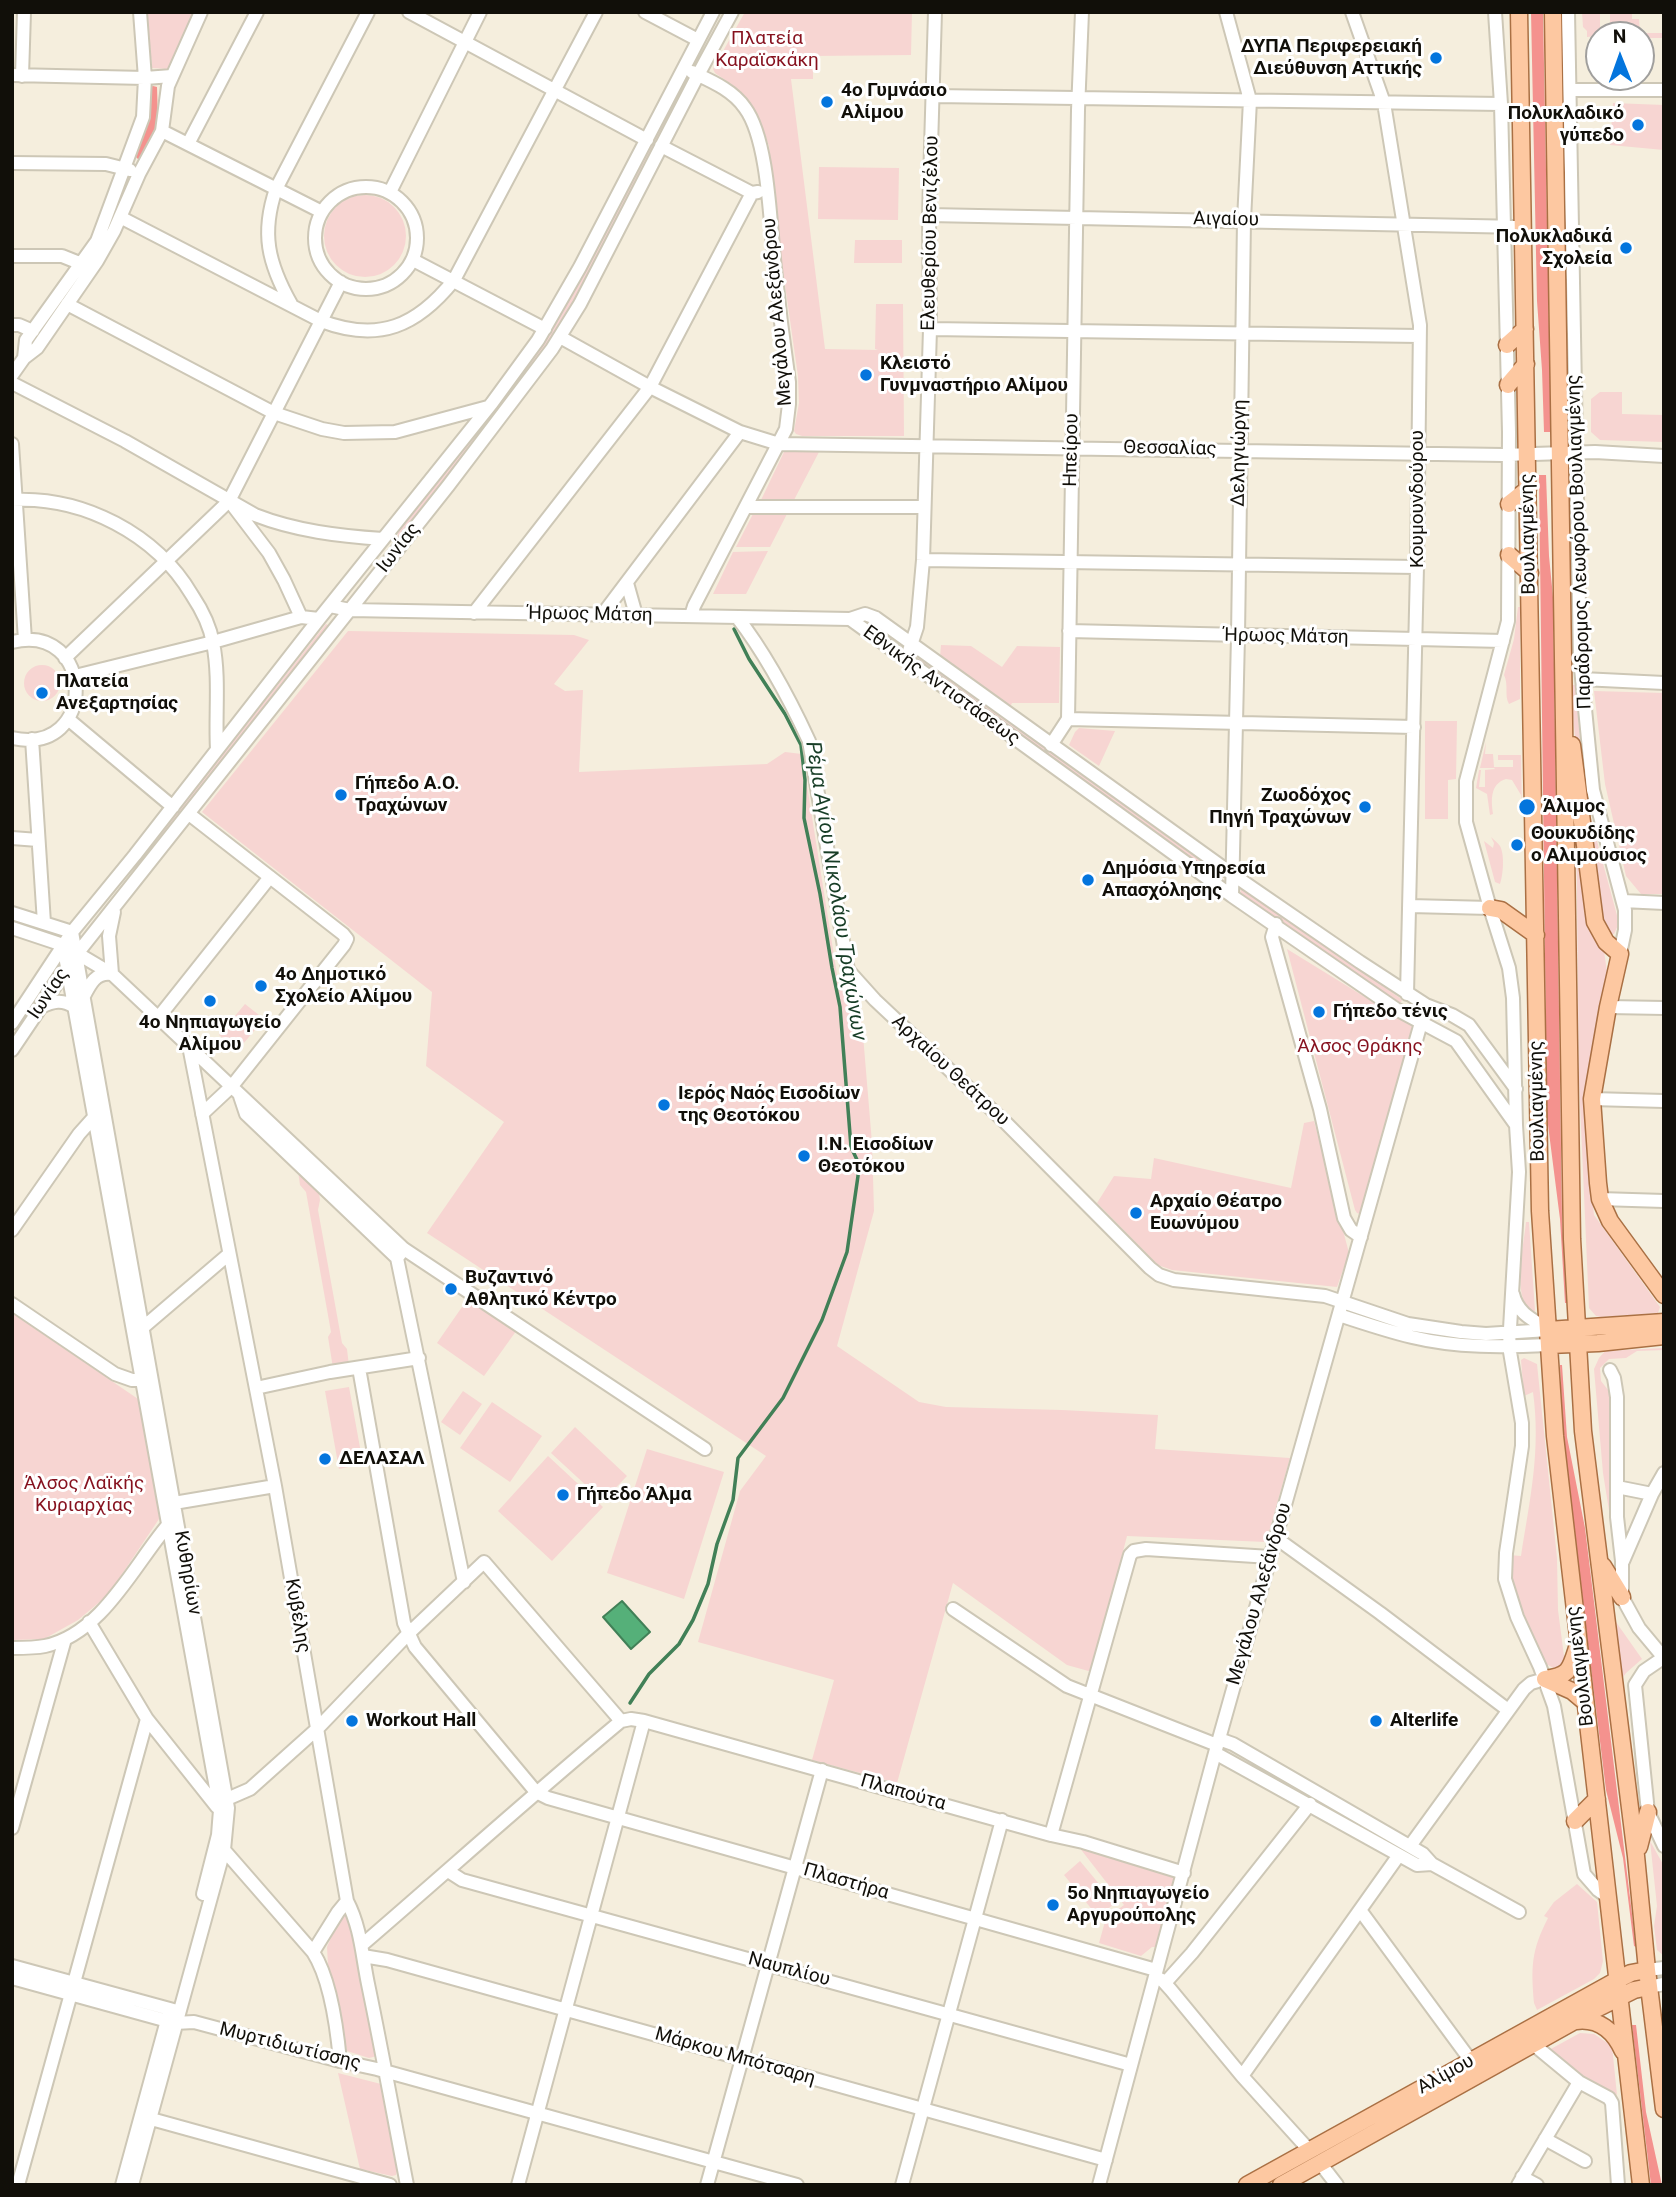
<!DOCTYPE html>
<html>
<head>
<meta charset="utf-8">
<style>
	body { margin:0 }
	#map { position:relative; width:1676px; height:2197px; overflow:hidden; background:#f5eedd; font-family:Roboto,sans-serif }
	canvas { display:block }
	.frame { position:absolute; inset:0; border:14px solid #110f09; pointer-events:none }
	.north { position:absolute; left:1585px; top:21px; width:70px; height:70px; box-sizing:border-box; background:#fff; border:2px solid #a09f9d; border-radius:50%; rotate:359deg; font-size:19px; font-weight:700; line-height:28px; text-align:center; color:#110f09 }
	.north::after { content:''; display:block; margin:auto; width:24px; height:32px; background:#0475dd; clip-path:polygon(50% 0,100% 100%,50% 72%,0 100%) }
</style>
</head>
<body>
<div id="map">
<canvas width="1676" height="2197"></canvas>
<div class="frame"></div>
<div class="north">N</div>
</div>
<script>
const context = document.querySelector('canvas').getContext('2d');
context.lineJoin = 'round';
function fill(path, color) { context.fillStyle = color; context.fill(path, 'evenodd'); }
function stroke(path, color, width, dash) { context.strokeStyle = color; context.lineWidth = width; context.lineCap = dash ? 'butt' : 'round'; context.setLineDash(dash || []); context.stroke(path); }
function write(font, color, halo, rows, align = 'center') {
  context.font = font + ' Roboto,sans-serif'; context.lineWidth = 6; context.setLineDash([]); context.textBaseline = 'middle'; context.strokeStyle = halo; context.fillStyle = color; for (const [text, x, y, turn = 0] of rows) {
    context.save(); context.translate(x, y); context.rotate((+turn || 0) * Math.PI / 180); context.textAlign = isNaN(turn) ? turn : align; if (halo) context.strokeText(text, 0, 0); context.fillText(text, 0, 0); context.restore();
  }
}
const green = new Path2D(`
	M147 12H195L168 69 152 68Z
	M745 12H912L911 55 813 56V79H791L825 349 878 350 875 349 876 304H903L904 436H802L796 434 794 431 799 403 798 376 777 229 769 146 761 123 750 103 731 84 715 73 713 69Z
	M1582 12H1600V28L1604 30V35L1587 37V31L1583 27Z
	M1610 12H1632V19H1639L1640 33H1664V38H1641V35H1610Z
	M688 77 690 82 558 331 533 367 370 576 368 575 397 539 399 528 533 357 553 328 685 78Z
	M1613 103 1664 105V150L1610 145Z
	M819 167 899 168 898 220 818 219Z
	M324 236a41 41 0 1 1 82 0a41 41 0 1 1-82 0Z
	M855 240H902V263H854Z
	M1600 392H1622V414L1664 415V442L1600 440 1591 432V399Z
	M784 452H819L794 500H761Z
	M754 512H788L770 547H736Z
	M768 551 746 594H713L733 552Z
	M1518 607H1520V699L1509 704C1504 696 1509 685 1504 675L1514 639Z
	M326 624 331 627 135 874 133 872 137 863Z
	M348 631 574 635 589 640 554 684 565 691 583 690 579 772 767 764 785 752 802 754 839 987 861 1011 872 1143 874 1211 837 1346 919 1402 946 1407 1062 1410 1158 1415 1155 1449 1290 1458 1266 1542 1127 1536 1092 1672 1067 1665 953 1583 897 1783 812 1760 834 1680 698 1642 740 1491 766 1456 427 1233 504 1122 426 1066 432 992 202 812Z
	M941 645 971 646 1002 667 1017 646 1060 647 1059 703H1012L1010 707 940 657Z
	M919 658 1222 876 1223 878 1221 880 917 663V659Z
	M24 683a18 18 0 1 1 36 0a18 18 0 1 1-36 0Z
	M1570 685H1575L1586 800 1619 923 1614 934H1609L1602 928 1579 779Z
	M1594 691 1664 693V894H1641L1626 876 1605 784Z
	M1425 721H1457L1456 779 1448 780V819H1425Z
	M1079 728 1115 731 1099 766 1069 745 1075 732Z
	M1486 742 1485 754H1493L1494 767H1513V760H1498V755H1521L1522 815 1521 795 1512 780 1506 779C1490 784 1491 800 1493 814L1490 815 1487 794 1476 788 1479 770H1481L1479 787H1485V770L1495 769 1494 768H1480Z
	M1576 815 1589 924 1595 940 1604 951 1610 993 1586 1087V1139L1594 1215 1660 1307 1658 1313 1601 1317 1596 1316 1589 1308 1579 1081Z
	M1491 837C1494 840 1498 843 1500 846 1505 855 1503 876 1500 884L1495 882 1484 841 1493 848 1494 843Z
	M1245 889 1400 998 1402 1001 1399 1003 1240 893 1241 890Z
	M1287 949 1412 1026 1363 1215 1357 1213 1355 1210Z
	M245 1004 264 1019 238 1050 219 1035Z
	M1314 1121 1349 1253 1337 1287 1172 1270 1158 1265 1097 1203 1114 1176 1151 1179 1154 1158 1291 1188 1304 1123Z
	M297 1164 317 1179 320 1200 318 1210 342 1343 347 1349 349 1366 333 1368 328 1337 331 1332 306 1192 300 1185Z
	M1526 1222H1529L1535 1311 1532 1312C1511 1297 1524 1245 1526 1222Z
	M471 1294 519 1327 484 1376 437 1343Z
	M12 1313 141 1401 161 1516 108 1595 78 1620 44 1639 12 1640Z
	M1664 1348V1350L1637 1351 1626 1358 1609 1359 1600 1368 1601 1381 1616 1400V1554L1603 1473 1594 1369 1599 1358 1605 1351Z
	M1524 1358 1537 1364 1557 1558 1558 1610 1565 1664 1561 1668H1553L1545 1663C1529 1632 1503 1591 1509 1555L1521 1556C1530 1498 1541 1451 1533 1392L1524 1396 1521 1360Z
	M349 1387 363 1464 339 1469 325 1391Z
	M463 1391 482 1404 460 1435 441 1422Z
	M492 1402 542 1436 510 1482 460 1448Z
	M575 1427 627 1476 603 1501 551 1453Z
	M647 1449 724 1472 684 1599 607 1573Z
	M548 1456 603 1507 552 1561 498 1511Z
	M1616 1622 1642 1659 1626 1673 1621 1680Z
	M1650 1841 1664 1866V1956L1657 1950 1654 1926 1657 1906Z
	M1079 1847 1181 1875 1160 1947H1152L1141 1956 1099 1943 1106 1918 1124 1905Z
	M1080 1861 1115 1903 1098 1917 1064 1875Z
	M1577 1884 1597 1902 1603 1961 1600 1973 1594 1979 1537 2010 1534 2003C1531 1967 1531 1951 1548 1918L1544 1916 1554 1902Z
	M344 1914H349L377 2056 369 2058 347 2051 328 1965 327 1947 340 1917Z
	M1580 2033 1594 2034 1612 2046 1617 2095 1577 2072 1549 2050Z
	M338 2073 381 2084 397 2170 396 2175 392 2176 360 2169Z`);
const forest = new Path2D(`
	M1531 12H1543L1551 432H1544L1542 370 1537 301Z
	M153 86 157 87 158 122 140 159H138L135 156 149 122 150 87Z
	M1539 475H1546L1549 556 1553 597 1562 1218 1567 1303H1565L1560 1219 1547 1117Z
	M1560 1365H1562L1567 1437 1585 1528 1636 1947 1634 1946 1623 1858 1606 1790 1563 1440Z
	M1632 2025H1636L1646 2112 1662 2185H1651Z`);
const water = new Path2D(`
	M622 1601 650 1632 631 1649 603 1617Z`);
const stream = new Path2D(`
	M630 1703 649 1674 679 1644 693 1620 708 1584 717 1544 733 1500 738 1458 783 1398 822 1320 847 1252 858 1176V1162L851 1147 840 1007 832 968 820 894 804 818 805 780 801 745 785 714 749 659 734 629`);
const minor = new Path2D(`
	M409 12 647 140
	M645 12 698 40
	M1226 12 1250 100 1244 220 1238 636 1232 896
	M1352 12 1384 103 1420 325 1417 567 1407 994
	M1495 12 1501 104 1509 432 1508 621 1466 781V822L1490 908 1509 968 1513 998 1516 1125 1519 1172 1509 1346 1522 1423V1446L1506 1553 1505 1579 1517 1617 1540 1667 1554 1706 1584 1874 1598 1890 1609 1898
	M1568 12 1580 658 1593 790 1625 910V930L1620 954
	M12 75 145 78 172 76
	M22 76 24 12
	M1570 90H1664
	M934 96 1501 104
	M162 131 322 212
	M188 144 257 12
	M661 146 752 193 758 192
	M12 163 106 164 130 170
	M315 238a51 51 0 1 1 102 0a51 51 0 1 1-102 0Z
	M390 192 480 12
	M929 215 1522 227
	M120 217 321 321C379 343 417 326 454 280L596 12
	M12 256H62L82 264
	M413 260 545 329
	M67 304 274 413 322 429 344 433 395 432 488 407
	M291 304C268 263 261 233 276 189L368 12
	M12 325H19L33 331
	M930 329 1419 336
	M560 337 650 387 740 432 779 444 1503 455 1595 452 1664 456
	M24 358 37 348 97 261 114 231 139 174 162 131 168 86 201 12
	M12 375 24 358 26 340 97 241 143 117 145 78 140 12
	M12 383 125 441 255 515C296 531 339 536 383 539
	M12 444 25 640
	M12 500C83 496 156 534 192 595 202 610 210 626 213 643 220 678 215 715 217 750
	M234 507 269 553 284 580 301 617
	M746 507H923
	M923 560 1417 567
	M627 583 636 615
	M330 606 350 610 850 619 865 614 876 618 1232 874 1360 962 1426 1005 1452 1015 1469 1025 1516 1089
	M474 613 650 387 752 193
	M602 615 740 432
	M691 616 694 606 786 429 789 404V382C783 341 778 300 774 259 770 220 768 139 745 108 733 90 711 81 692 72
	M737 617C765 653 790 700 809 741L848 970 875 1000 1006 1123 1150 1268 1159 1275 1174 1280 1325 1296 1408 1324 1461 1332 1486 1334 1548 1330
	M850 619 1232 896 1396 1009 1456 1041 1516 1125
	M1069 631 1503 641
	M12 642C95 621 99 757 12 738
	M909 651 917 627 923 560 930 329 929 215 935 12
	M65 658 229 501 341 282
	M75 676 213 642 301 617 319 619
	M1582 679 1664 683
	M68 719 173 807
	M1068 719 1078 110 1082 12
	M32 739 44 923
	M1051 745 1068 719 1414 727
	M189 814 343 934 347 939 344 945 232 1086 202 1114
	M12 838 38 840
	M1623 901 1664 903
	M1410 906 1490 908
	M12 913 72 932
	M1276 924 1272 937 1320 1109 1344 1218 1351 1230 1361 1237
	M12 928 63 945 112 974 404 1249 705 1449
	M72 932 228 1808 224 1850 132 2185
	M63 945 220 1810 218 1835 203 1894
	M112 974 109 936 114 912
	M84 996C90 984 96 972 111 974
	M41 1007C53 1001 63 999 74 1007
	M1608 1007 1664 1008
	M158 1018 270 877
	M12 1023 72 932 135 855 319 619 492 403 538 340 580 267 713 12
	M189 1046 275 1486 347 1901C361 1928 362 1955 368 1984 382 2051 394 2118 407 2185
	M12 1050 76 955 448 486 552 349 580 304 698 75 732 12
	M240 1096 246 1114 397 1258
	M1592 1099 1664 1101
	M1600 1199 1664 1201
	M12 1230 79 1134 96 1115
	M404 1249 397 1258 464 1582
	M1513 1294C1517 1313 1533 1320 1548 1329
	M12 1304 115 1374 132 1380H142
	M1339 1315C1363 1323 1387 1331 1412 1337 1457 1348 1503 1347 1549 1345
	M140 1330 229 1254
	M359 1368 404 1623 415 1647 536 1792 548 1798 1156 1970
	M1610 1370 1614 1378 1617 1397V1517L1622 1561V1597L1639 1628 1664 1658
	M256 1388 330 1372 419 1358
	M1617 1487 1652 1494
	M168 1504 275 1486
	M1276 1538 1380 1613 1508 1710
	M1623 1561 1652 1494 1664 1473
	M953 1609 1067 1686 1217 1745
	M89 1622 147 1719 217 1807
	M12 1648C23 1648 35 1648 45 1646 102 1634 134 1565 168 1525
	M1663 1658 1644 1671 1635 1685 1648 1812 1664 1846
	M621 1721 631 1719 644 1721 1051 1835 1083 1842 1184 1873
	M1219 1739 1233 1744 1423 1854 1432 1864 1519 1912
	M1215 1753 1417 1865 1432 1864
	M227 1799 250 1789 317 1729 408 1634 484 1562 621 1721
	M12 1828 65 1639
	M1051 1835 1130 1555 1134 1551 1146 1549 1270 1557
	M1410 1846 1524 1689 1531 1683 1545 1679
	M224 1850 313 1952C331 1980 337 2028 340 2061
	M448 1871 462 1880 1131 2065
	M1360 1910 1471 2061
	M363 1944C449 1870 533 1794 621 1721
	M313 1952 338 1912 347 1901
	M363 1956 387 1960 1106 2160
	M12 1966 177 2011
	M1647 1970 1664 1968
	M1155 1977 1162 1980 1171 1990 1242 2076 1309 2150
	M12 1978 175 2023 194 2022 340 2061 377 2069 797 2185
	M1165 1983 1192 1953 1310 1804
	M1649 1987 1664 1984
	M1533 2044 1579 2082 1609 2098 1612 2103 1618 2185
	M1242 2076 1399 1855
	M144 2117 390 2185
	M1545 2139 1585 2161
	M1320 2163 1337 2185
	M1522 2177 1537 2185
	M18 2185 147 1719
	M122 2185 169 2013
	M518 2185 644 1721
	M707 2185 822 1770
	M902 2185 1002 1820
	M1099 2185 1215 1753 1426 1005
	M1518 2185 1579 2082`);
const major = new Path2D(`
	M1519 12 1540 1211 1555 1436 1641 2185
	M1553 12 1572 1239 1583 1431 1636 1856 1647 1970 1664 2109
	M1507 345 1525 329
	M1508 385 1526 364
	M1509 504 1528 489
	M1509 555 1530 573
	M1572 745 1595 922 1606 942 1620 954 1608 1007 1592 1099 1598 1183 1600 1199 1610 1221 1664 1295
	M1490 908 1501 910 1536 935
	M1548 1330 1664 1322
	M1549 1345 1598 1343 1664 1336
	M1603 1566 1622 1597
	M1545 1679C1569 1676 1570 1670 1577 1648
	M1545 1679 1572 1691 1585 1702
	M1575 1821 1597 1799
	M1639 1847 1648 1812
	M1576 2021C1599 2018 1614 2031 1623 2051
	M1247 2185 1619 1979 1631 1973 1647 1970
	M1281 2185 1596 2009 1634 1990 1649 1987`);
const markers = [
	[1436,58,7,"#0475dd"],
	[827,102,7,"#0475dd"],
	[1638,125,7,"#0475dd"],
	[1626,248,7,"#0475dd"],
	[866,375,7,"#0475dd"],
	[42,693,7,"#0475dd"],
	[341,795,7,"#0475dd"],
	[1365,807,7,"#0475dd"],
	[1527,807,9,"#0475dd"],
	[1517,845,7,"#0475dd"],
	[1088,880,7,"#0475dd"],
	[261,986,7,"#0475dd"],
	[210,1001,7,"#0475dd"],
	[1319,1012,7,"#0475dd"],
	[664,1105,7,"#0475dd"],
	[804,1156,7,"#0475dd"],
	[1136,1213,7,"#0475dd"],
	[451,1289,7,"#0475dd"],
	[325,1459,7,"#0475dd"],
	[563,1495,7,"#0475dd"],
	[352,1721,7,"#0475dd"],
	[1376,1721,7,"#0475dd"],
	[1053,1905,7,"#0475dd"]
];
const parkNames = [
	["Πλατεία",767,39],
	["Καραϊσκάκη",767,61],
	["Άλσος Θράκης",1360,1047],
	["Άλσος Λαϊκής",84,1484],
	["Κυριαρχίας",84,1506]
];
const poiNames = [
	["ΔΥΠΑ Περιφερειακή",1422,47,"right"],
	["Διεύθυνση Αττικής",1422,69,"right"],
	["4ο Γυμνάσιο",841,91],
	["Αλίμου",841,113],
	["Πολυκλαδικό",1624,114,"right"],
	["γύπεδο",1624,136,"right"],
	["Πολυκλαδικά",1612,237,"right"],
	["Σχολεία",1612,259,"right"],
	["Κλειστό",880,364],
	["Γυνμναστήριο Αλίμου",880,386],
	["Πλατεία",56,682],
	["Ανεξαρτησίας",56,704],
	["Γήπεδο Α.Ο.",355,784],
	["Τραχώνων",355,806],
	["Ζωοδόχος",1351,796,"right"],
	["Πηγή Τραχώνων",1351,818,"right"],
	["Άλιμος",1543,807],
	["Θουκυδίδης",1531,834],
	["ο Αλιμούσιος",1531,856],
	["Δημόσια Υπηρεσία",1102,869],
	["Απασχόλησης",1102,891],
	["4ο Δημοτικό",275,975],
	["Σχολείο Αλίμου",275,997],
	["Γήπεδο τένις",1333,1012],
	["4ο Νηπιαγωγείο",210,1023,"center"],
	["Αλίμου",210,1045,"center"],
	["Ιερός Ναός Εισοδίων",678,1094],
	["της Θεοτόκου",678,1116],
	["Ι.Ν. Εισοδίων",818,1145],
	["Θεοτόκου",818,1167],
	["Αρχαίο Θέατρο",1150,1202],
	["Ευωνύμου",1150,1224],
	["Βυζαντινό",465,1278],
	["Αθλητικό Κέντρο",465,1300],
	["ΔΕΛΑΣΑΛ",339,1459],
	["Γήπεδο Άλμα",577,1495],
	["Workout Hall",366,1721],
	["Alterlife",1390,1721],
	["5ο Νηπιαγωγείο",1067,1894],
	["Αργυρούπολης",1067,1916]
];
const streetNames = [
	["Αιγαίου",1226,220,1],
	["Ελευθερίου Βενιζέλου",931,233,-89],
	["Μεγάλου Αλεξάνδρου",778,312,-95],
	["Θεσσαλίας",1170,449,1],
	["Ηπείρου",1072,450,-89],
	["Δεληγιώργη",1240,453,-89],
	["Κουμουνδούρου",1418,499,-90],
	["Βουλιαγμένης",1529,534,-91],
	["Παράδρομος Λεωφόρου Βουλιαγμένης",1580,542,-92],
	["Ιωνίας",399,548,-52],
	["Ήρωος Μάτση",590,615,1],
	["Ήρωος Μάτση",1286,637,1],
	["Εθνικής Αντιστάσεως",941,686,36],
	["Ιωνίας",49,994,-56],
	["Αρχαίου Θεάτρου",950,1071,43],
	["Βουλιαγμένης",1538,1101,-91],
	["Κυθηρίων",187,1573,80],
	["Μεγάλου Αλεξάνδρου",1260,1594,-74],
	["Κυβέλης",297,1616,80],
	["Βουλιαγμένης",1581,1666,-97],
	["Πλαπούτα",903,1793,16],
	["Πλαστήρα",846,1882,16],
	["Ναυπλίου",789,1970,15],
	["Μυρτιδιωτίσσης",290,2047,14],
	["Μάρκου Μπότσαρη",735,2057,16],
	["Αλίμου",1446,2075,-29]
];
const waterNames = [
	["Ρέμα Αγίου Νικολάου Τραχώνων",835,891,81]
];
fill(green, '#f7d5d2');
fill(forest, '#f4928e');
fill(water, '#55b079');
stroke(water, '#418057', 2);
stroke(stream, '#418057', 3.5);
stroke(minor, '#cdc7b6', 16);
stroke(major, '#aa7044', 19);
stroke(minor, '#fff', 12);
stroke(major, '#fdc8a1', 16);
for (const [x, y, r, color] of markers) { const dot = new Path2D(); dot.arc(x, y, r, 0, 2 * Math.PI); context.fillStyle = color; context.fill(dot); stroke(dot, '#fff', 2.5); }
write('19px', '#86111e', '#fff', parkNames);
write('bold 19px', '#110f09', '#fff', poiNames, 'left');
write('19px', '#110f09', '#fff', streetNames);
write('italic 21px', '#173d26', '#fff', waterNames);
</script>
</body>
</html>
